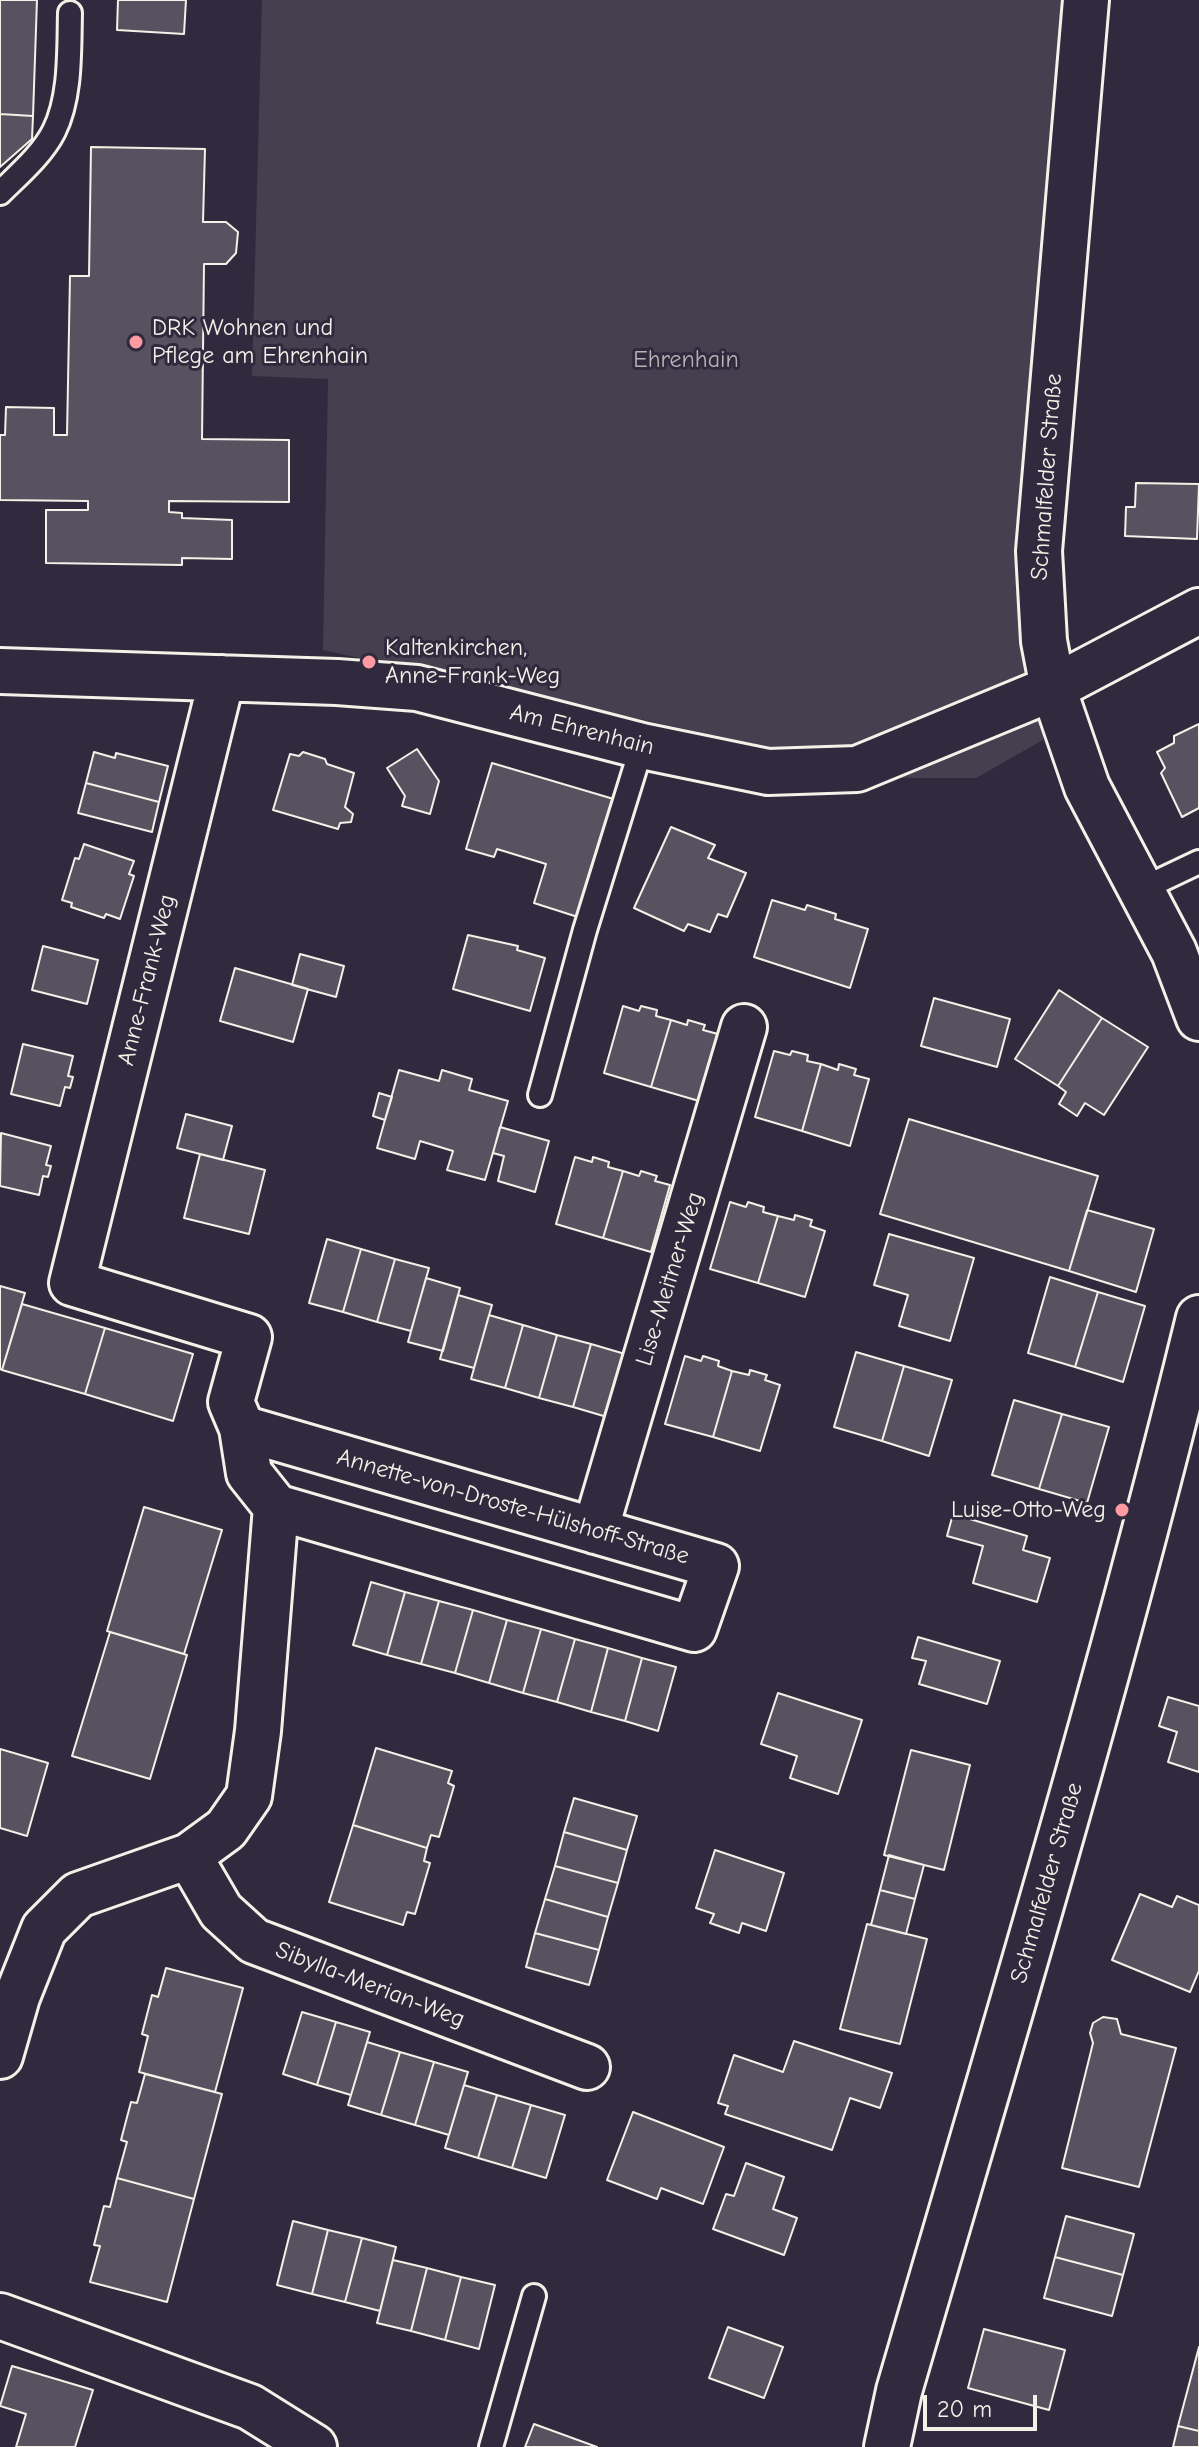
<!DOCTYPE html>
<html>
<head>
<meta charset="utf-8">
<style>
	body { margin:0 }
	#map { position:relative; width:1199px; height:2447px; overflow:hidden; background:#2f2a3d; font-family:"Comic Neue",sans-serif }
	canvas { display:block }
	.scale { position:absolute; left:923px; top:2395px; width:114px; height:36px; box-sizing:border-box; border:4px solid #f4f1e8; border-top:0; padding-left:10px; font-size:24px; line-height:28px; white-space:nowrap; color:#f4f1e8; -webkit-text-stroke:6px #2f2a3d; paint-order:stroke }
</style>
</head>
<body>
<div id="map">
<canvas width="1199" height="2447"></canvas>
<div class="scale">20 m</div>
</div>
<script>
const context = document.querySelector('canvas').getContext('2d');
context.lineJoin = 'round';
function fill(path, color) { context.fillStyle = color; context.fill(path, 'evenodd'); }
function stroke(path, color, width, dash) { context.strokeStyle = color; context.lineWidth = width; context.lineCap = dash ? 'butt' : 'round'; context.setLineDash(dash || []); context.stroke(path); }
function write(font, color, halo, rows, align = 'center') {
  context.font = font + ' "Comic Neue",sans-serif'; context.lineWidth = 6; context.setLineDash([]); context.textBaseline = 'middle'; context.strokeStyle = halo; context.fillStyle = color; for (const [text, x, y, turn = 0] of rows) {
    context.save(); context.translate(x, y); context.rotate((+turn || 0) * Math.PI / 180); context.textAlign = isNaN(turn) ? turn : align; if (halo) context.strokeText(text, 0, 0); context.fillText(text, 0, 0); context.restore();
  }
}
const green = new Path2D(`
	M262 0H1071L1043 740 976 778H881L857 769 754 744 323 650 328 379 252 376Z`);
const building = new Path2D(`
	M0 0H37L33 116 0 114Z
	M118 0H186L184 34 117 30Z
	M0 114 33 116 32 139 0 167Z
	M91 147 205 149 203 222H226L238 232 236 253 226 264H204L202 439 289 440V502L169 501V512L182 513V518L232 520V559L182 558V565L46 563V510H88V501L0 500V435H5L6 407 54 408V435H67L70 276H89Z
	M1136 483 1199 484 1197 539 1125 536 1126 507H1135Z
	M1199 724V808L1182 817 1161 773 1165 768 1157 752 1174 743V736Z
	M417 749 439 781 430 814 402 806 405 796 387 768Z
	M94 752 115 758 116 753 168 766 159 802 86 783Z
	M303 752 325 759 327 764 354 773 345 807 353 814 351 822 340 823 338 829 273 810 290 754 299 756Z
	M492 763 617 800 581 918 534 903 546 864 497 849 494 857 466 849Z
	M86 783 159 802 152 832 78 813Z
	M671 827 715 845 708 858 746 873 727 917 718 914 710 932 688 924 684 931 634 908Z
	M84 844 134 861 129 874 134 876 120 919 106 914 104 918 71 907 72 903 62 900 75 858 79 859Z
	M772 900 805 910 807 905 836 914 835 919 868 929 850 988 754 957Z
	M468 935 518 946 517 950 545 958 530 1011 453 989Z
	M43 946 98 960 87 1004 32 990Z
	M300 954 344 966 336 997 292 985Z
	M235 968 308 989 293 1042 220 1021Z
	M1059 990 1102 1018 1058 1086 1015 1059Z
	M934 998 1010 1019 997 1067 921 1046Z
	M623 1006 639 1011 641 1006 657 1010 656 1016 671 1020 651 1087 604 1073Z
	M1102 1018 1148 1047 1104 1115 1085 1103 1077 1116 1059 1104 1066 1092 1058 1086Z
	M671 1020 687 1025 688 1020 705 1025 703 1030 718 1034 699 1101 651 1087Z
	M23 1044 73 1056 68 1076 73 1077 70 1088 65 1087 60 1106 11 1094Z
	M774 1051 790 1055 792 1051 808 1055 807 1061 821 1064 802 1131 755 1117Z
	M821 1064 838 1070 839 1064 856 1069 854 1075 869 1079 850 1146 802 1131Z
	M399 1070 439 1081 442 1070 472 1079 469 1090 508 1101 485 1180 447 1170 453 1151 420 1141 415 1159 377 1148Z
	M379 1093 392 1097 385 1120 373 1116Z
	M186 1114 232 1126 223 1160 177 1148Z
	M909 1119 1098 1176 1069 1271 880 1214Z
	M500 1127 549 1141 535 1192 498 1181 504 1156 493 1153Z
	M1 1133 51 1146 46 1165 51 1166 48 1177 43 1176 39 1195 0 1186Z
	M200 1154 265 1170 249 1234 184 1218Z
	M575 1157 592 1162 593 1157 609 1162 608 1167 623 1171 603 1238 556 1224Z
	M623 1171 639 1176 641 1171 657 1176 655 1181 670 1185 651 1252 603 1238Z
	M730 1202 746 1207 748 1202 764 1207 763 1212 778 1216 758 1283 710 1269Z
	M1087 1210 1154 1229 1136 1292 1069 1271Z
	M795 1215 812 1220 810 1226 825 1231 805 1297 758 1283 778 1216 794 1220Z
	M889 1234 974 1258 950 1341 899 1326 908 1295 874 1285Z
	M327 1239 361 1249 343 1312 309 1303Z
	M361 1249 395 1259 377 1322 343 1312Z
	M395 1259 429 1268 411 1331 377 1322Z
	M1050 1277 1098 1292 1075 1367 1028 1353Z
	M426 1278 460 1288 443 1351 408 1342Z
	M0 1286 25 1293 2 1370 0 1369Z
	M1098 1292 1145 1306 1123 1382 1075 1367Z
	M458 1295 492 1305 474 1368 440 1359Z
	M22 1304 105 1328 85 1394 2 1370Z
	M489 1315 523 1325 505 1388 471 1379Z
	M523 1325 557 1335 539 1398 505 1388Z
	M105 1328 193 1354 173 1421 85 1394Z
	M557 1335 591 1344 573 1407 539 1398Z
	M591 1344 625 1354 607 1417 573 1407Z
	M856 1352 904 1366 882 1441 834 1427Z
	M685 1356 701 1361 703 1356 719 1361 718 1366 732 1371 713 1437 665 1424Z
	M904 1366 952 1380 929 1456 882 1441Z
	M750 1370 767 1375 765 1380 780 1385 760 1451 713 1437 732 1371 749 1375Z
	M1014 1400 1062 1414 1039 1489 992 1475Z
	M1062 1414 1109 1427 1087 1503 1039 1489Z
	M144 1507 222 1530 184 1654 107 1631Z
	M953 1514 1027 1536 1023 1550 1050 1558 1037 1602 973 1583 983 1546 947 1536Z
	M371 1582 405 1592 387 1655 353 1645Z
	M405 1592 439 1601 421 1664 387 1655Z
	M439 1601 473 1610 455 1673 421 1664Z
	M473 1610 507 1620 489 1683 455 1673Z
	M507 1620 541 1629 523 1693 489 1683Z
	M541 1629 575 1639 557 1702 523 1693Z
	M110 1632 187 1655 150 1779 72 1756Z
	M918 1637 1000 1661 987 1704 919 1684 926 1661 912 1658Z
	M575 1639 608 1648 591 1712 557 1702Z
	M608 1648 642 1658 625 1721 591 1712Z
	M642 1658 676 1667 658 1731 625 1721Z
	M778 1693 862 1720 838 1794 790 1778 797 1756 761 1744Z
	M1168 1697 1199 1706V1772L1168 1762 1177 1732 1159 1726Z
	M376 1748 452 1771 448 1783 454 1786 439 1837 431 1835 427 1848 353 1825Z
	M0 1749 48 1763 27 1836 0 1828Z
	M911 1750 970 1765 944 1870 884 1855Z
	M574 1798 637 1816 627 1850 564 1832Z
	M353 1825 427 1848 424 1861 430 1863 415 1914 407 1912 403 1925 329 1902Z
	M564 1832 627 1850 618 1883 555 1866Z
	M715 1850 784 1873 766 1931 742 1923 739 1933 710 1923 714 1914 696 1908Z
	M889 1855 924 1865 915 1899 880 1890Z
	M555 1866 618 1883 608 1917 545 1899Z
	M880 1890 915 1899 906 1934 871 1925Z
	M1140 1894 1172 1907 1177 1896 1199 1905V1971L1190 1992 1112 1960Z
	M545 1899 608 1917 599 1950 535 1933Z
	M867 1924 927 1939 900 2044 840 2029Z
	M535 1933 599 1950 589 1985 526 1967Z
	M166 1968 243 1988 215 2092 139 2072 148 2036 142 2034 152 1995 158 1997Z
	M302 2012 336 2022 317 2085 283 2074Z
	M1103 2017 1117 2019 1121 2034 1176 2048 1139 2187 1062 2168 1093 2043 1090 2033 1093 2023Z
	M336 2022 370 2032 351 2095 317 2085Z
	M794 2041 892 2073 880 2108 850 2098 832 2150 725 2114 728 2106 718 2103 734 2055 783 2072Z
	M367 2042 400 2052 381 2115 348 2105Z
	M400 2052 434 2062 415 2125 381 2115Z
	M434 2062 468 2072 449 2135 415 2125Z
	M145 2074 222 2094 194 2199 117 2178 127 2142 121 2140 131 2102 137 2103Z
	M464 2085 497 2095 478 2158 445 2148Z
	M497 2095 531 2105 512 2168 478 2158Z
	M531 2105 565 2115 546 2178 512 2168Z
	M633 2112 724 2147 703 2204 661 2188 657 2199 607 2180Z
	M746 2163 784 2177 773 2209 797 2218 784 2255 713 2229 726 2194 734 2196Z
	M117 2178 194 2199 167 2302 90 2282 100 2246 94 2245 104 2206 110 2207Z
	M1066 2216 1134 2234 1123 2275 1055 2257Z
	M293 2221 328 2230 312 2294 277 2285Z
	M328 2230 362 2238 345 2302 312 2294Z
	M362 2238 396 2247 380 2311 345 2302Z
	M1055 2257 1123 2275 1112 2316 1044 2298Z
	M393 2260 427 2268 411 2331 377 2323Z
	M427 2268 461 2277 445 2340 411 2331Z
	M461 2277 495 2285 479 2349 445 2340Z
	M728 2327 783 2347 764 2398 709 2378Z
	M984 2329 1065 2350 1049 2410 968 2388Z
	M1199 2347V2431L1178 2426Z
	M12 2366 93 2390 75 2447H16L26 2414 0 2406Z
	M534 2424 597 2447H525Z
	M1178 2426 1199 2431V2447H1173Z`);
const service = new Path2D(`
	M0 193C18 175 42 155 54 131 71 97 69 51 70 13
	M1140 890 1199 862
	M540 1095 585 930 642 746
	M491 2447 534 2296`);
const minor = new Path2D(`
	M0 671 337 682 417 688 642 746 768 772 857 769 1053 688 1199 611
	M242 1428 716 1566 694 1629 276 1507
	M595 1531 744 1027
	M189 1856 221 1911 254 1941 587 2067
	M0 2056 17 1997 44 1929 78 1895 189 1856 226 1829 249 1796 258 1731 276 1507 249 1473 242 1428 231 1402 249 1337 72 1283 222 678
	M0 2316 250 2407 314 2447`);
const secondary = new Path2D(`
	M1086 0 1039 551 1044 641 1053 688 1087 787 1174 952 1199 1018
	M887 2447 899 2391C1003 2035 1111 1679 1199 1318`);
const markers = [
	[136,342,8,"#ff9aa2"],
	[369,662,8,"#ff9aa2"],
	[1122,1510,8,"#ff9aa2"]
];
const poiNames = [
	["DRK Wohnen und",152,328],
	["Pflege am Ehrenhain",152,356],
	["Kaltenkirchen,",385,648],
	["Anne-Frank-Weg",385,676],
	["Luise-Otto-Weg",1106,1510,"right"]
];
const parkNames = [
	["Ehrenhain",686,360]
];
const streetNames = [
	["Schmalfelder Straße",1047,477,-86],
	["Am Ehrenhain",582,730,14],
	["Anne-Frank-Weg",147,980,-76],
	["Lise-Meitner-Weg",670,1279,-73],
	["Annette-von-Droste-Hülshoff-Straße",513,1507,16],
	["Schmalfelder Straße",1047,1883,-74],
	["Sibylla-Merian-Weg",370,1985,21]
];
fill(green, '#454050');
fill(building, '#56525f');
stroke(building, '#f4f1e8', 2);
stroke(service, '#f4f1e8', 28);
stroke(minor, '#f4f1e8', 50);
stroke(secondary, '#f4f1e8', 50);
stroke(service, '#2f2a3d', 22);
stroke(minor, '#2f2a3d', 44);
stroke(secondary, '#2f2a3d', 44);
for (const [x, y, r, color] of markers) { const dot = new Path2D(); dot.arc(x, y, r, 0, 2 * Math.PI); context.fillStyle = color; context.fill(dot); stroke(dot, '#2f2a3d', 3); }
write('24px', '#f4f1e8', '#2f2a3d', poiNames, 'left');
write('24px', '#b7b3b3', '#2f2a3d', parkNames);
write('24px', '#f4f1e8', '#2f2a3d', streetNames);
</script>
</body>
</html>
